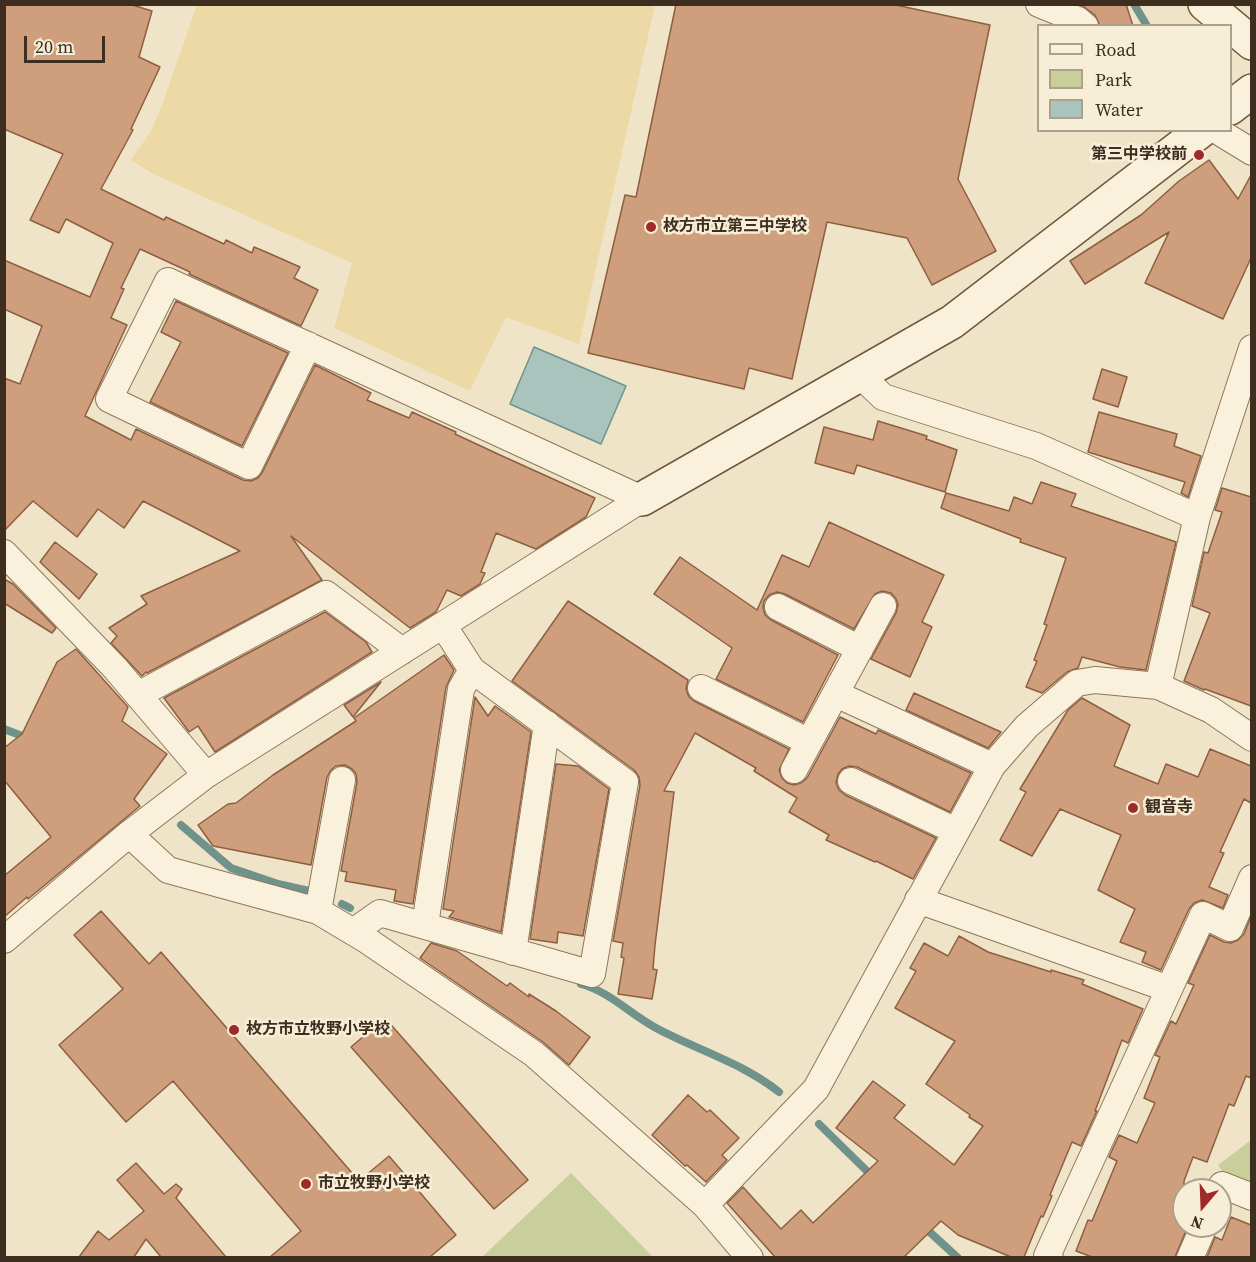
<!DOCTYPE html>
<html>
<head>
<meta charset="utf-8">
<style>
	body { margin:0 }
	#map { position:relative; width:1256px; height:1262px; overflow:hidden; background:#f0e4c8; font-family:"Source Serif 4",serif }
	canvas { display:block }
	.frame { position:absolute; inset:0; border:6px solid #3d2e20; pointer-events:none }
	.legend { position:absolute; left:1037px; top:24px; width:195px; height:108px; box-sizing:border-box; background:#f7eed8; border:2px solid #ada18e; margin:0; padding:8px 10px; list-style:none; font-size:18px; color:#3d2e20 }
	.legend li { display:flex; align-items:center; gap:12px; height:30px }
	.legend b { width:30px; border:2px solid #ada18e }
	.north { position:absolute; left:1172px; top:1178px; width:60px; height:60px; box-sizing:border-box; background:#f7eed8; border:2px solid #ada18e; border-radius:50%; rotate:199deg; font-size:16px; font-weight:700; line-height:24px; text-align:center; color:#3d2e20 }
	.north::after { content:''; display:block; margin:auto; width:21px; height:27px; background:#9e2a2b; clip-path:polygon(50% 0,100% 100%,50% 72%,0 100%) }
	.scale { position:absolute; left:24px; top:36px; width:81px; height:27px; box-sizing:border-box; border:3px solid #3d2e20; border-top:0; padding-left:8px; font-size:18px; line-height:21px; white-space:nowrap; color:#3d2e20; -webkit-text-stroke:4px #f7eed8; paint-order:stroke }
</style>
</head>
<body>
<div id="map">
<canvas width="1256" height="1262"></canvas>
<div class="frame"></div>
<ul class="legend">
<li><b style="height:8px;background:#faf1dc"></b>Road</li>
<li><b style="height:16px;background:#c9cf9b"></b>Park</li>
<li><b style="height:16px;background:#a9c4bc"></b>Water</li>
</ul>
<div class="north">N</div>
<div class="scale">20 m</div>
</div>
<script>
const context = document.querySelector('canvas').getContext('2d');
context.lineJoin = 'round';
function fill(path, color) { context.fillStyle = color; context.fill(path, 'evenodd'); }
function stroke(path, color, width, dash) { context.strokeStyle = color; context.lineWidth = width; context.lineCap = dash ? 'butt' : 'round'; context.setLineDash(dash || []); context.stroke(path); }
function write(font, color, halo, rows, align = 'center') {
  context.font = font + ' "Source Serif 4","Noto Sans JP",serif'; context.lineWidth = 5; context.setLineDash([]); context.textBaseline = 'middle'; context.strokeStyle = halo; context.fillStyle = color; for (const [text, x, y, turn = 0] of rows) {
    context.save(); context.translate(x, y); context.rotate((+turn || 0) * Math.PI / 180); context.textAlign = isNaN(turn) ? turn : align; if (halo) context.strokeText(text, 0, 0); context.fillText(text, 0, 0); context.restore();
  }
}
const green = new Path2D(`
	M1251 1140V1189L1228 1180 1218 1165Z
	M571 1173 653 1257H482Z`);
const sand = new Path2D(`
	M197 5H655L579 344 506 317 470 391 334 328 352 263 155 175 131 160 151 131 162 105Z`);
const water = new Path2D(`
	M534 347 626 386 601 444 510 404Z`);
const stream = new Path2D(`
	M1134 4 1147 26
	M4 729 30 739
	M181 825 231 868 278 884 318 893
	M342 904 350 908
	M581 984C610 992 630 1014 656 1028 697 1050 743 1063 779 1092
	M819 1124 875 1179
	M922 1225 958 1258`);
const building = new Path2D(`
	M4 4H129L152 11 139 57 160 67 131 129 133 130 101 189 164 220 166 217 224 244 226 240 252 253 254 247 266 252 300 267 294 278 318 290 301 326 189 274 190 272 140 249 121 288 124 289 111 318 127 325 85 416 131 440 136 429 243 480 251 481 258 478 262 473 315 365 371 393 367 400 409 418 412 412 456 432 455 434 500 455 595 498 586 517 536 549 496 533 481 572 485 573 480 584 461 596 447 590 436 612 410 628 291 536 322 580 147 673 146 672 142 676 111 643 117 636 109 628 147 604 141 596 240 551 143 501 124 528 98 509 77 537 33 501 4 531V378L20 384 42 326 4 309V260L90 297 113 243 66 219 59 233 30 220 63 154 4 129Z
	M676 4H891L990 25 958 179 996 251 932 285 907 238 827 222 792 379 749 368 744 389 588 353 625 195 636 197Z
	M1080 4H1126L1133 26H1100L1095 15Z
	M1209 160 1238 199 1251 175V258L1223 319 1145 283 1169 232 1085 284 1070 261 1141 215 1179 181Z
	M176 301 288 353 242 446 150 402 181 342 161 332Z
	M1102 369 1127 377 1118 407 1093 399Z
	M1099 412 1177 434 1174 446 1201 456 1188 497 1181 493 1185 482 1088 452Z
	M878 421 927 436 926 439 957 450 945 492 857 465 854 474 815 463 824 427 873 440Z
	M1041 482 1076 494 1071 506 1176 542 1146 670 1120 667 1082 657 1078 668 1067 672 1042 693 1026 687 1037 661 1034 660 1047 625 1044 624 1066 558 1020 542 1021 539 941 508 946 493 1009 511 1014 497 1032 504Z
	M1222 488 1251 497V706L1205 689 1204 690 1184 681 1210 613 1192 606 1204 552 1208 553 1222 512 1215 510Z
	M829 522 944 575 922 622 932 627 910 677 871 659 896 613 898 605 896 599 891 593 882 591 875 594 854 629 785 594 777 592 769 595 764 601 763 607 765 615 771 620 838 655 803 722 716 679 732 648 654 594 680 557 757 610 782 555 809 567Z
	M55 542 97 574 79 599 40 562Z
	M4 579 13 584 56 628 52 633 4 603Z
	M568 601 688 680 686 689 689 697 694 701 789 749 779 770 782 778 787 783 794 785 801 783 807 778 840 717 876 734 878 730 971 773 950 812 857 767 849 766 842 769 838 774 836 783 839 790 845 795 936 838 913 879 876 861 875 862 826 840 829 835 789 812 797 798 754 771 756 768 695 733 664 791 674 792 655 945 653 969 657 970 652 999 618 994 624 958 621 957 623 943 613 941 640 785 639 777 634 770 512 681Z
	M325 612 366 642 372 652 215 752 198 726 189 732 164 698Z
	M76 649 128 707 122 721 167 754 134 799 140 806 28 899 27 897 4 917V876L51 837 4 780V748L22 734 57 662Z
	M444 655 454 670 446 687 413 904 394 901 396 890 345 881 347 872 341 871 357 782 356 774 352 769 345 765 336 766 331 770 327 777 311 865 213 846 198 825 228 804 236 803 273 775 356 721 354 718Z
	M381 682 353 717 344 705Z
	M914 693 963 715 1001 732 988 748 906 710Z
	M475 697 488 716 495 706 531 732 501 932 449 917 454 911 443 909Z
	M1082 698 1130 725 1114 766 1158 784 1166 764 1198 777 1210 749 1251 766V803L1244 799 1220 852 1224 853 1209 887 1228 895 1223 908 1202 900 1194 903 1189 909 1161 970 1142 962 1146 952 1120 942 1135 909 1098 890 1121 835 1060 809 1032 856 1000 840 1026 792 1020 789 1068 710Z
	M556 764 578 766 609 789 583 936 558 932 557 943 530 939Z
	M101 911 149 964 161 952 359 1181 389 1156 456 1235 430 1257H270L301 1231 173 1081 126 1122 59 1045 123 989 74 935Z
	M1251 916V1078L1246 1076 1234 1106 1229 1104 1207 1162 1193 1157 1184 1181V1226H1188L1175 1257H1092L1076 1251 1088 1220 1092 1221 1117 1161 1109 1157 1119 1135 1137 1143 1155 1103 1144 1098 1160 1057 1155 1055 1171 1021 1176 1024 1194 985 1188 983 1210 935 1224 942 1231 943 1238 940 1244 934Z
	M959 936 988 952 1051 972V970L1084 980 1082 984 1143 1009 1128 1043 1122 1040 1095 1111H1097L1081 1146 1072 1142 1050 1195 1052 1196 1043 1217 1041 1216 1024 1257H1011L958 1235 941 1221 904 1257H775L727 1203 743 1187 781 1229 801 1210 813 1223 878 1161 836 1128 873 1081 905 1105 894 1118 954 1165 983 1126 969 1117 970 1115 926 1084 955 1041 895 1008 916 971 910 968 924 943 948 956Z
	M431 943 457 951 507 986 510 983 529 997V994L556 1011 590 1037 569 1065 543 1042 420 958Z
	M385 1018 528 1180 494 1209 351 1047Z
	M688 1095 707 1112 710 1110 739 1138 722 1155 727 1160 706 1182 687 1165 685 1166 652 1135Z
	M136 1163 164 1194 176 1184 182 1189 176 1198 226 1257H161L146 1239 134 1257H79L98 1231 109 1240 144 1211 117 1180Z
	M1231 1217 1251 1225V1257H1207L1215 1237 1222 1240Z`);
const street = new Path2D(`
	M1039 4 1078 20 1085 26
	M1216 130 1252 152
	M308 345 249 466 109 399 168 281 642 499
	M860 375 883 397 1036 446 1197 517
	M4 553 115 668 206 775
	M778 607 860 649
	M1158 686 1197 517 1252 348
	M701 688 809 742
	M836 694 992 766
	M138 695 326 594 402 651
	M794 770 883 606
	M851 781 956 831
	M129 834 168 870 318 911 365 939 534 1054 705 1205 750 1258
	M918 900 1169 989
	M318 911 342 780
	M425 925 461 689 472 670
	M353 932 380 913 592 974 625 782 472 670 443 625
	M4 940 129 834 206 775 642 499
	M513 952 547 724
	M1219 1190 1222 1185 1252 1197
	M705 1205 816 1089 992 766 1027 726 1077 683 1095 680 1158 686 1211 710 1252 738
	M1050 1258 1047 1256 1203 915 1230 928 1252 878
	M1190 1258 1204 1226`);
const secondary = new Path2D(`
	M1205 4 1252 43
	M1230 108 1252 91
	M642 499 952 322 1202 130`);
const markers = [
	[1199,155,6,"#9e2a2b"],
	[651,227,6,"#9e2a2b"],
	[1133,808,6,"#9e2a2b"],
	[234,1030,6,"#9e2a2b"],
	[306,1184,6,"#9e2a2b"]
];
const poiNames = [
	["第三中学校前",1187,155,"right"],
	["枚方市立第三中学校",663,227],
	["観音寺",1145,808],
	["枚方市立牧野小学校",246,1030],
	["市立牧野小学校",318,1184]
];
fill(green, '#c9cf9b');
fill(sand, '#ecd9a5');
fill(water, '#a9c4bc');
stroke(water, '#6f938a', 1.5);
stroke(stream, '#6f938a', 8);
fill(building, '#cf9f7d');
stroke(building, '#8d5f41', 1.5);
stroke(street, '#8d765c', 28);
stroke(secondary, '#6f573f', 36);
stroke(street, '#faf1dc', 26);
stroke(secondary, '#faf1dc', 33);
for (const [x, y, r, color] of markers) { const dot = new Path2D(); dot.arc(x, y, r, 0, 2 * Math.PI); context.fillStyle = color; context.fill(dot); stroke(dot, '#f7eed8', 2); }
write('bold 16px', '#3d2e20', '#f7eed8', poiNames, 'left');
</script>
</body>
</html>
